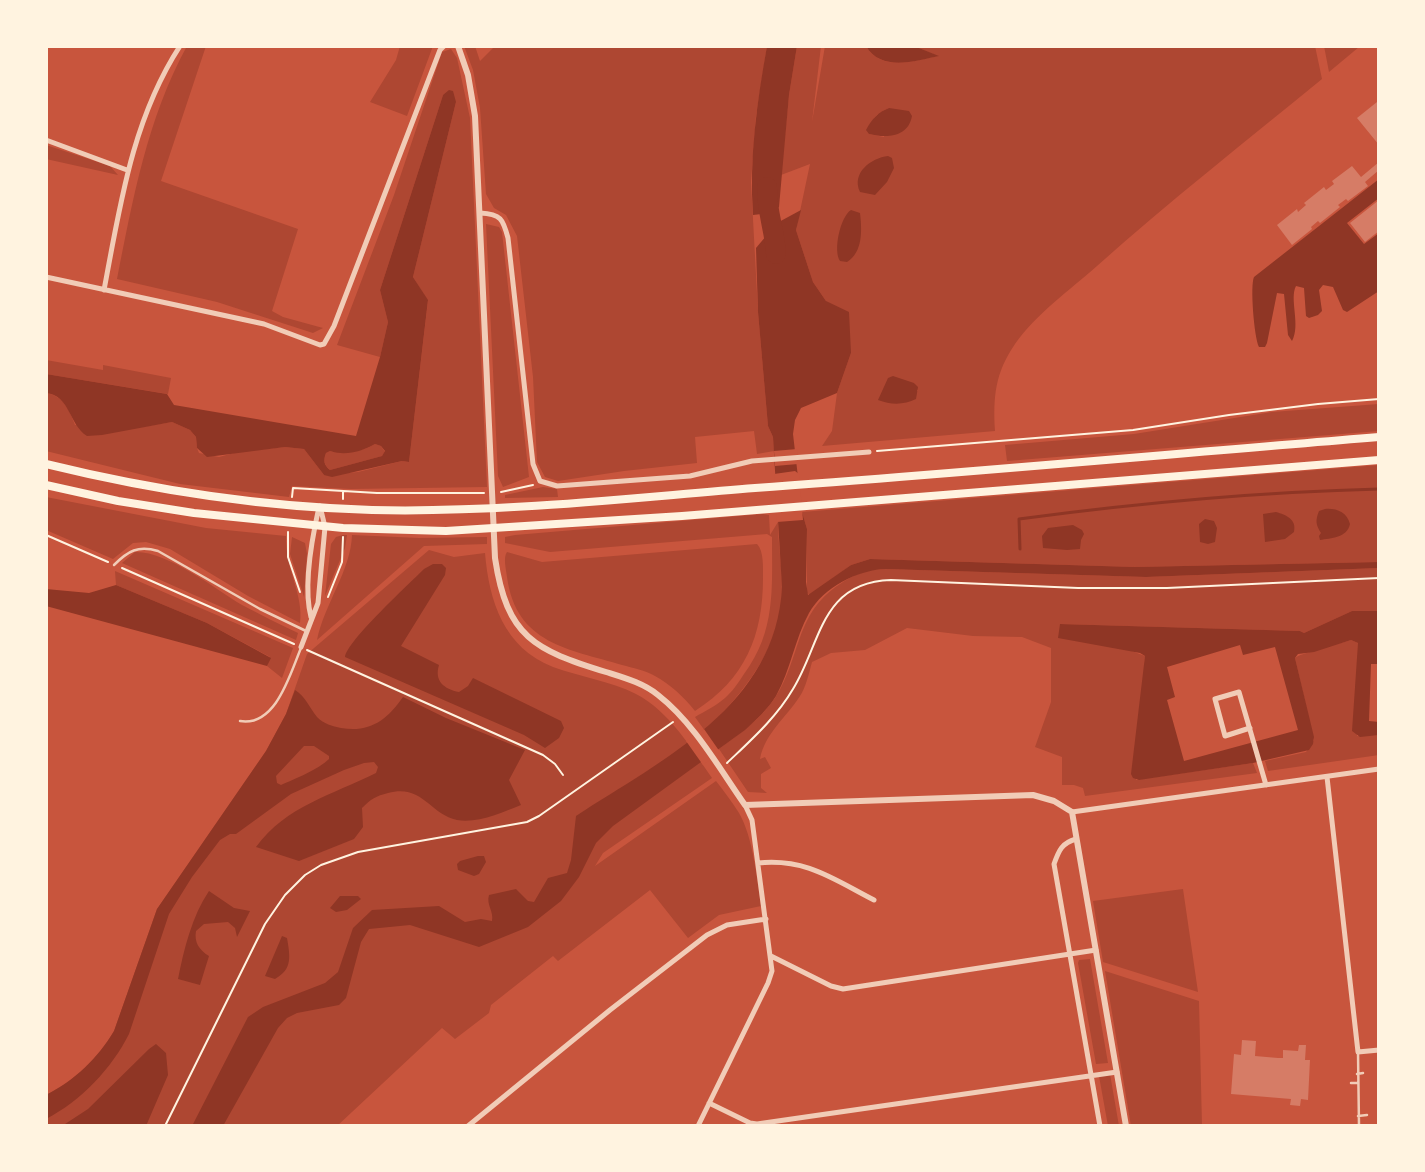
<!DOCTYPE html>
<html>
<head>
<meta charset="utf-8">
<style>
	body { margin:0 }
	#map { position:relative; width:1425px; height:1172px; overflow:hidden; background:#c8553d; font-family:"Source Serif 4",serif }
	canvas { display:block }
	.frame { position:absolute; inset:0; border:48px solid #fff3e0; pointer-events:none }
</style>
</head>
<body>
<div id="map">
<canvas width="1425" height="1172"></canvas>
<div class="frame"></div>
</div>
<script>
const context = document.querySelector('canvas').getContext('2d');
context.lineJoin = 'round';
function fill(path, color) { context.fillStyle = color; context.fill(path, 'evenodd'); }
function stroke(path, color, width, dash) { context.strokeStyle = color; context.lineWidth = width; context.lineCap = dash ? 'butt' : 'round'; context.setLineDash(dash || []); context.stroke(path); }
const green = new Path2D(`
	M187 46H206L161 181 298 229 272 311 283 317 323 328 313 333 217 302 117 279C133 199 147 119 187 46Z
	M400 46H433L407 116 370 102 396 60Z
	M464 46H475L480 61 495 46H767L756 116 751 182 758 312 768 426 773 437 774 451 757 454 754 431 695 437 697 463 624 471 558 481 545 477 537 462 533 377 517 236 506 215 494 208 486 194 480 108 473 70Z
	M797 46H821L812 122 825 46H866C881 72 914 61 938 56L914 46H1315L1322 79C1246 141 1170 201 1097 266 1070 290 1036 314 1015 344 995 373 993 397 995 431L822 446 832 431 837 393 851 353 826 301 813 282 796 230 810 164 781 175 789 95ZM889 108 884 137 869 134C870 120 876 113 889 108ZM914 383 918 391 879 400 886 385Z
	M1324 46H1359V47L1329 72Z
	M451 49 457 58 470 118 487 487 351 489 292 486 289 497 180 484 46 451V393C63 395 70 411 75 425L136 428 172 422 190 430 196 437 197 448 199 453 219 457 238 452 285 447 304 449 324 475 358 472 402 461 409 462 428 301 413 277 456 102 443 95 380 290 388 322 380 357 337 345 394 195 442 52Z
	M46 145 110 166 118 175 46 159Z
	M486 224 499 227 502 232 529 477 503 487 498 476Z
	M46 360 103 370V365L171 378 168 394 46 374Z
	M1379 404V431L1007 461 1005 445 1134 434 1272 412Z
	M375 444 381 446 385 452 382 456 330 470C324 464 323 461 326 453L330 451C343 455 364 451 375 444Z
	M1379 465V562L1135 567 870 559 851 565 810 595 807 593V529L802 512Z
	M543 487 557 489 558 497 505 498V495Z
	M46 497 206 528 286 536C285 569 304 595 300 623L248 596 170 549 146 542 133 543 113 559 46 530Z
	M763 514 769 515 770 535 778 522C778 544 782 566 782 587 783 646 744 692 705 731L695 717C705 711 716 706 725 698 732 692 739 682 744 674 776 631 772 588 772 537L767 534 550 552 505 543V537L515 535Z
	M343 535H347L345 548 325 596 331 544 336 537Z
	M352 535 419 538 487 537V544L424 546 317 640C324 605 351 570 352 535Z
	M292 537 305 543 307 554 304 597 290 554Z
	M757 544C764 551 763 568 763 578 763 636 745 679 695 711 684 697 670 684 655 676 645 670 633 668 622 665 569 649 516 644 507 577 506 569 503 557 507 552L542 562Z
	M429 550 454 557 485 553C489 601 504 648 553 667 580 677 611 681 636 694 670 712 691 748 712 778L603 853 595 866 716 781C724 791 732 802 739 813 753 837 757 879 761 906L719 915 688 938 650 890 558 961 553 956 491 1005 489 1013 455 1039 442 1028 337 1126H46V1095C74 1081 98 1058 114 1031L157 909 266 751 286 714 307 654Z
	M135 552C167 551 214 588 242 605 261 615 279 624 298 633L296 640 122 563Z
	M1379 568V611H1352L1304 633 1300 631 1060 624 1145 656 1136 780 1253 763 1257 773 1085 796 1083 788 1074 785H1062V757L1035 747 1051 702V648L1022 637 973 636 907 628 865 650 831 653 812 662C809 673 806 687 800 696 786 718 765 733 760 759L765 757 771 768 761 774V788L767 793 748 792 719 749C739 734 761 719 775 698 802 656 794 614 840 584 854 574 869 569 886 569L1146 577Z
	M115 571 293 648 282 678 267 666 270 657 207 623 116 585Z
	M1351 640 1358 643 1357 736 1379 735V755L1268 771 1265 761 1306 752 1314 740 1295 658C1298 654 1342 643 1351 640Z
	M1183 889 1198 992 1103 962 1093 901Z
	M1090 959 1108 1063 1096 1064 1078 963 1079 960Z
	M1105 971 1199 1001 1202 1126H1131Z
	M1110 1074 1119 1126H1108L1099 1076Z`);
const water = new Path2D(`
	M767 46H797L789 95 779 207 770 213 753 215C749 158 757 102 767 46Z
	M866 46H914L939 56C915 61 881 72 866 46Z
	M449 90 453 91 456 102 413 277 428 300 409 462 402 461 332 477 324 475 304 449 285 447 207 457 197 448 196 437 190 430 172 422 102 435 87 436C69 425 70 395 46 393V374L167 394 174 405 356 436 380 357 388 322 380 290 443 95ZM375 444 381 446 385 451 382 456 330 470C324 465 323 461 326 453L330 451C345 456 361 452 375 444Z
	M889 108 909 111 912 116C908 138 886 138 869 134L866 130C872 119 878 112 889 108Z
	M888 156 892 158 894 168 887 182 875 195 860 192C851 173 871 158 888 156Z
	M1379 179V198L1347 223 1364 244 1379 233V291L1347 312 1343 310 1333 287 1323 285 1319 290 1322 311 1318 315 1309 318 1306 316 1304 288 1296 286C1289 299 1301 325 1292 341L1288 335 1284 294 1277 293 1267 343 1265 347H1259C1254 337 1250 285 1254 277Z
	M801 210 796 230 813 282 826 301 849 312 851 353 837 393 801 408 795 420 793 434 802 512 807 529 806 582 808 595 851 565 870 559 1135 567 1379 562V568L1146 577 886 569C857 570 824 587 809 613 795 638 791 669 776 696 768 709 756 720 745 730L613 826 596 843 579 877 561 901 528 927 479 947 410 925 369 929 361 942 346 998 339 1005 297 1013 287 1018 278 1028 223 1126H192L248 1017 263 1007 325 983 338 972 353 928 372 910 439 906 465 922 481 919 492 921C494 911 486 905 489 895L516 889 528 901 534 902 548 878 567 873 571 860 576 816C663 759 776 706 782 587L773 437 768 426 758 312 756 248 777 223Z
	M851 210 860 213C862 230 863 252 847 262L840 261C833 251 840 217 851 210Z
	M893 376 914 383 918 387 916 399C904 405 891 405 878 400L888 378Z
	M1325 509C1336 508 1347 512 1350 524 1347 538 1331 538 1320 540L1319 536 1321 533C1316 525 1315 521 1319 511Z
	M1276 512C1286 515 1297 519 1294 532L1285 539 1265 542 1263 514Z
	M1205 519 1214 521 1217 528 1215 542 1208 544 1200 542 1199 524Z
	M1073 525 1082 530 1084 534 1081 540 1080 549 1067 550 1043 548 1042 536 1048 528Z
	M433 564H442L446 568 445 575 401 646 439 665C434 681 444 689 459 692L468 686 473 678 561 721 564 728 559 738 545 748 524 735 345 657C347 641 409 584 424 569Z
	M116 585 207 623 271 658 267 666 46 606V589L89 593Z
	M1352 611H1379V664H1371L1369 721 1379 722V735L1360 737 1352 731 1358 643 1351 640 1314 652 1298 654 1295 658 1314 737 1313 744 1309 750 1253 763 1139 780 1133 778 1131 774 1145 656 1140 653 1058 638 1060 624 1300 631 1304 633ZM1240 645 1243 655 1275 647 1298 730 1184 761 1167 700 1175 697 1167 667Z
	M295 690C306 697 309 707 317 717 324 724 332 726 341 728 370 733 387 720 403 697L446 718 525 750 509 780 521 805C503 812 477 824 457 820 429 814 423 784 388 793 376 796 371 799 362 808L363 827 354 839 299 861 256 847C286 806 332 795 376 773L378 767 374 762 364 763 344 770 291 794 236 834H230L220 840 192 877 169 914 129 1034C112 1068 81 1101 46 1119V1095C74 1081 98 1058 114 1031L157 909 266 751 286 714ZM304 746H314L329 756V759C319 769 295 779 281 785L277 783 276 776Z
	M478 856H484L486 862 479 874 474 876 458 870 457 864 460 861Z
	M209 891 234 908 250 911 237 937 235 928 228 922 204 924 196 931C194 942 199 950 209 956L200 985 178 979C184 949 192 916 209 891Z
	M340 896H358L361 899 347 910 336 912 330 908Z
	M282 936 287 938C290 956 293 969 275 979L265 976Z
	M156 1044 166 1053 168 1075 146 1126H62L88 1109 149 1049Z`);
const pier = new Path2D(`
	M797 449 798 464 775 466 774 451Z
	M795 471 799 474 803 520 777 522 774 474Z
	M704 729 720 752 703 765 686 741Z`);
const stream = new Path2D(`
	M1020 549 1019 519C1138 503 1259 492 1379 489`);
const river = new Path2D(`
	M767 187C766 209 775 231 776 254`);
const building = new Path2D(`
	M1377 102 1379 104V145L1357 118Z
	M1379 162V170L1365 182 1368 186 1348 201 1346 199 1338 205 1340 207 1320 223 1318 221 1311 227 1312 229 1292 245 1277 225 1297 209 1298 212 1306 205 1304 203 1324 187 1326 190 1334 184 1332 181 1352 166 1361 177Z
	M1379 200V231L1365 242 1350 223Z
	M1242 1040 1256 1041 1255 1056 1278 1058H1283V1050L1298 1051 1299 1045H1306L1305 1060H1310L1308 1100 1301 1099 1300 1106 1290 1105 1291 1099 1231 1094 1234 1054 1241 1055Z`);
const path = new Path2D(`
	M877 451 1133 430 1229 415 1318 404 1379 399
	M501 492 533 485
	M292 497 293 488 377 493H484
	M343 499V492
	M288 532V557L300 592
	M46 535 108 562
	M122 568 294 644
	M328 597 342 562 343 537
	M307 650 543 755 555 764 563 775
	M727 763C751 740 776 718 793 689 821 644 820 582 891 580L1078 588H1167L1379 578
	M165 1126 265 924 285 895 305 875 321 865 358 852 527 822 539 816 673 722`);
const service = new Path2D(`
	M114 565C128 551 138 545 158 551L260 609 306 631
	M240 721C276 727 290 674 301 648
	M1358 1052 1359 1126
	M1357 1074 1363 1073
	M1351 1083H1357
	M1358 1116 1367 1115`);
const minor = new Path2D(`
	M46 140 127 170
	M480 213C501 214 503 219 508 238L533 464 540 481 557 486 690 476 752 461 869 452
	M46 277 264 324 320 345 324 344 334 326 440 50 444 46
	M104 290C120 206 132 120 180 46
	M311 617C303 587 312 538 319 507
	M301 647 318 603 325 527 320 506
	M1250 728 1225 736 1215 699 1239 692 1266 785
	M1327 777 1358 1052 1379 1050
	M1072 812 1379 769
	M1076 839C1062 843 1059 850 1054 864L1100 1126
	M758 863C806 858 833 879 874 900
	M771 956 831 986 843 989 1096 950
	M709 1103 750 1123 757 1124 1117 1072
	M468 1126 610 1010 707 935 727 925 766 919
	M698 1126 768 983 772 971 752 820 745 805`);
const tertiary = new Path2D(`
	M458 46 468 75 475 116 495 558C507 638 535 650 606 672 625 678 643 683 658 695 694 723 719 768 745 805L1033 795 1054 801 1072 812 1126 1126`);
const primary = new Path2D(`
	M46 464C152 490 263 507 372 510 500 513 628 498 755 488 963 473 1171 454 1379 437
	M46 485 118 501 194 513 343 528 446 531 682 516 1379 460`);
fill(green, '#ae4732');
fill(water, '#8f3625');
fill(pier, '#c8553d');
stroke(stream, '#8f3625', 3);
stroke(river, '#8f3625', 20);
fill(building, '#d67c66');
stroke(path, '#fff3e0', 2);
stroke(service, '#f1ccb7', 2.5);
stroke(minor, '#f1ccb7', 5);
stroke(tertiary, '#f1ccb7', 6);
stroke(primary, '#fff3e0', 8);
</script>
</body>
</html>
